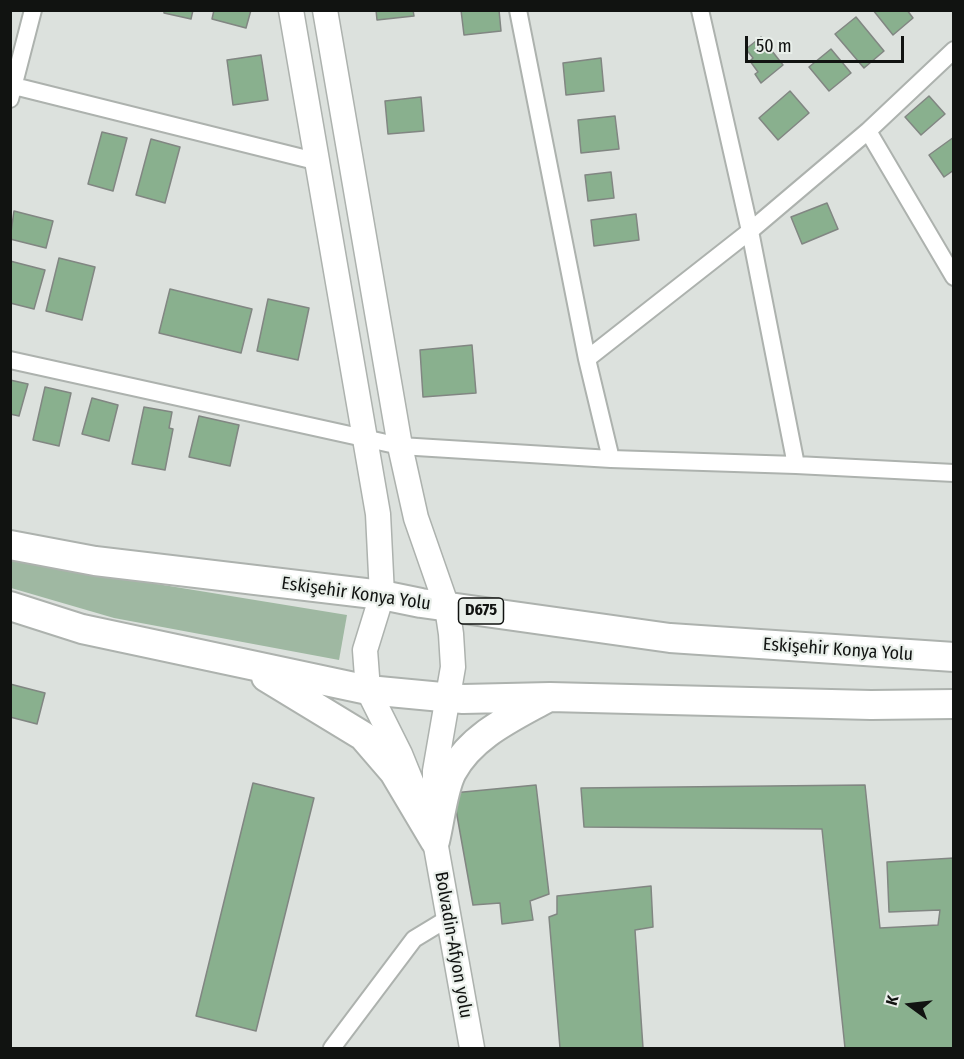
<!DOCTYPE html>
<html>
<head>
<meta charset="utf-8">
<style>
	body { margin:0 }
	#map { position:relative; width:964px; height:1059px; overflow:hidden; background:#dce1dd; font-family:"Fira Sans Condensed",sans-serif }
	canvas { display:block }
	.frame { position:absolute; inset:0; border:12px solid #111311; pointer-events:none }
	.north { position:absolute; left:880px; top:975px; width:60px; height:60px; -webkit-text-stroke:4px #e9efea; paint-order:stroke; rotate:285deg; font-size:16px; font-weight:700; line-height:24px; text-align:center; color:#111311 }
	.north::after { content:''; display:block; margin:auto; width:21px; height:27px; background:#111311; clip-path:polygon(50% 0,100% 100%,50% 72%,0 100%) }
	.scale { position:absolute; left:745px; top:36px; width:159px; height:27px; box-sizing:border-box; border:3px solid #111311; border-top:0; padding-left:8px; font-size:18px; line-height:21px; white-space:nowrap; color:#111311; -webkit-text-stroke:4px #e9efea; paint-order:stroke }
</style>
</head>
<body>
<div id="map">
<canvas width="964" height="1059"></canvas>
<div class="frame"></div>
<div class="north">K</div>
<div class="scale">50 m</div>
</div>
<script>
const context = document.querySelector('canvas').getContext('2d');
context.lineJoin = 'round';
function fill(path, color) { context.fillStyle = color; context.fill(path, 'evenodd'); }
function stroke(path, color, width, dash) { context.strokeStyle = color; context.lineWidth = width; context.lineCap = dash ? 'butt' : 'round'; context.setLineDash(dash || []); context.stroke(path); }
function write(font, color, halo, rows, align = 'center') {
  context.font = font + ' "Fira Sans Condensed",sans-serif'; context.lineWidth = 4.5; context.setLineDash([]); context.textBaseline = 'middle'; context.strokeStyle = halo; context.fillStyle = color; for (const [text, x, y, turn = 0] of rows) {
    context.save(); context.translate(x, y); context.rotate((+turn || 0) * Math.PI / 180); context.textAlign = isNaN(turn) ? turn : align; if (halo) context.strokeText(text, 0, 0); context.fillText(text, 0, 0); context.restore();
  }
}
const green = new Path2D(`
	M10 560 347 615 339 660 114 618 11 588Z`);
const building = new Path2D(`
	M164 10H193L191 19 164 13Z
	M214 10H251L246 28 212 19Z
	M376 10H413L414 16 377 20Z
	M461 10H499L501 31 464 35Z
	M873 10H907L913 18 893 35Z
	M856 17 884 51 864 68 835 34Z
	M761 37 783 65 761 83 755 74 758 72 750 61 753 58 746 49Z
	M831 49 851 73 829 91 809 67Z
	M261 55 268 100 233 105 227 60Z
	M601 58 604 91 566 95 563 63Z
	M790 91 809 113 778 140 759 118Z
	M929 96 945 114 921 135 905 117Z
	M421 97 424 131 388 134 385 101Z
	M615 116 619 149 581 153 578 120Z
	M102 132 127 138 113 191 88 184Z
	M954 137V170L944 177 929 155Z
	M151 139 180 147 165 203 136 195Z
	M611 172 614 198 588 201 585 175Z
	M827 203 838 229 802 244 791 217Z
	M14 211 53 221 46 248 10 239Z
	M636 214 639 240 594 246 591 220Z
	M59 258 95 267 82 320 46 311Z
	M10 261 45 270 34 309 10 303Z
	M170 289 252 309 241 353 159 333Z
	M268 299 309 308 298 360 257 351Z
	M472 345 476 393 423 397 420 350Z
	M10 380 28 384 19 416 10 414Z
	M45 387 71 393 59 446 33 440Z
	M92 398 118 405 109 441 82 434Z
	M144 407 172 412 169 428 173 429 165 470 132 464Z
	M199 416 239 425 230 466 189 457Z
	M10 684 45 693 37 724 10 717Z
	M253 783 314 798 256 1031 196 1016Z
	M536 785 549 894 530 901 533 920 502 924 500 903 473 905 453 793Z
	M865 785 880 928 938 925 940 910 889 912 887 862 954 858V1048H845L822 829 584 827 581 788Z
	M651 886 653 927 635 930 643 1048H560L549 917 557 914V896Z`);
const minor = new Path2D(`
	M518 10 587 359 611 459
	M700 10 750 231 796 465 954 473
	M10 85 315 161
	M10 99 33 10
	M868 131 954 277
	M587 359 750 231 868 131 954 50
	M10 360 400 446 611 459 796 465
	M332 1048 414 939 447 919`);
const secondary = new Path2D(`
	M291 10 378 514 382 595 365 650 368 690 400 754 415 791
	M325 10 400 446 416 518 447 607 451 634 453 667 435 771V841L472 1048`);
const trunk = new Path2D(`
	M10 545 95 561 382 595 421 603 670 638 954 657
	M10 606 82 629 368 690 463 699 550 697 871 705 954 704
	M266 677 363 736 394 772 435 841
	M435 841C440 821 443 789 452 772 472 735 513 717 547 698`);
const shields = [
	[481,611,45]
];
const shieldNames = [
	["D675",481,611]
];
const streetNames = [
	["Eskişehir Konya Yolu",356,594,8],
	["Eskişehir Konya Yolu",838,650,4],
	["Bolvadin-Afyon yolu",453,945,80]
];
fill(green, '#9fb8a2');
fill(building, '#89b08e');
stroke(building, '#818682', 1.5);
stroke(minor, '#adb2ae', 20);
stroke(secondary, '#adb2ae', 27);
stroke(trunk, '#adb2ae', 32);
stroke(minor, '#fff', 16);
stroke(secondary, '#fff', 24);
stroke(trunk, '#fff', 28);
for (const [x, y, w] of shields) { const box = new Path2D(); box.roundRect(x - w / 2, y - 13, w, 26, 4.5); context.fillStyle = '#e9efea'; context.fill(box); stroke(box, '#111311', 1.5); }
write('bold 16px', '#111311', null, shieldNames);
write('18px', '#111311', '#e9efea', streetNames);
</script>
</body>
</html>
